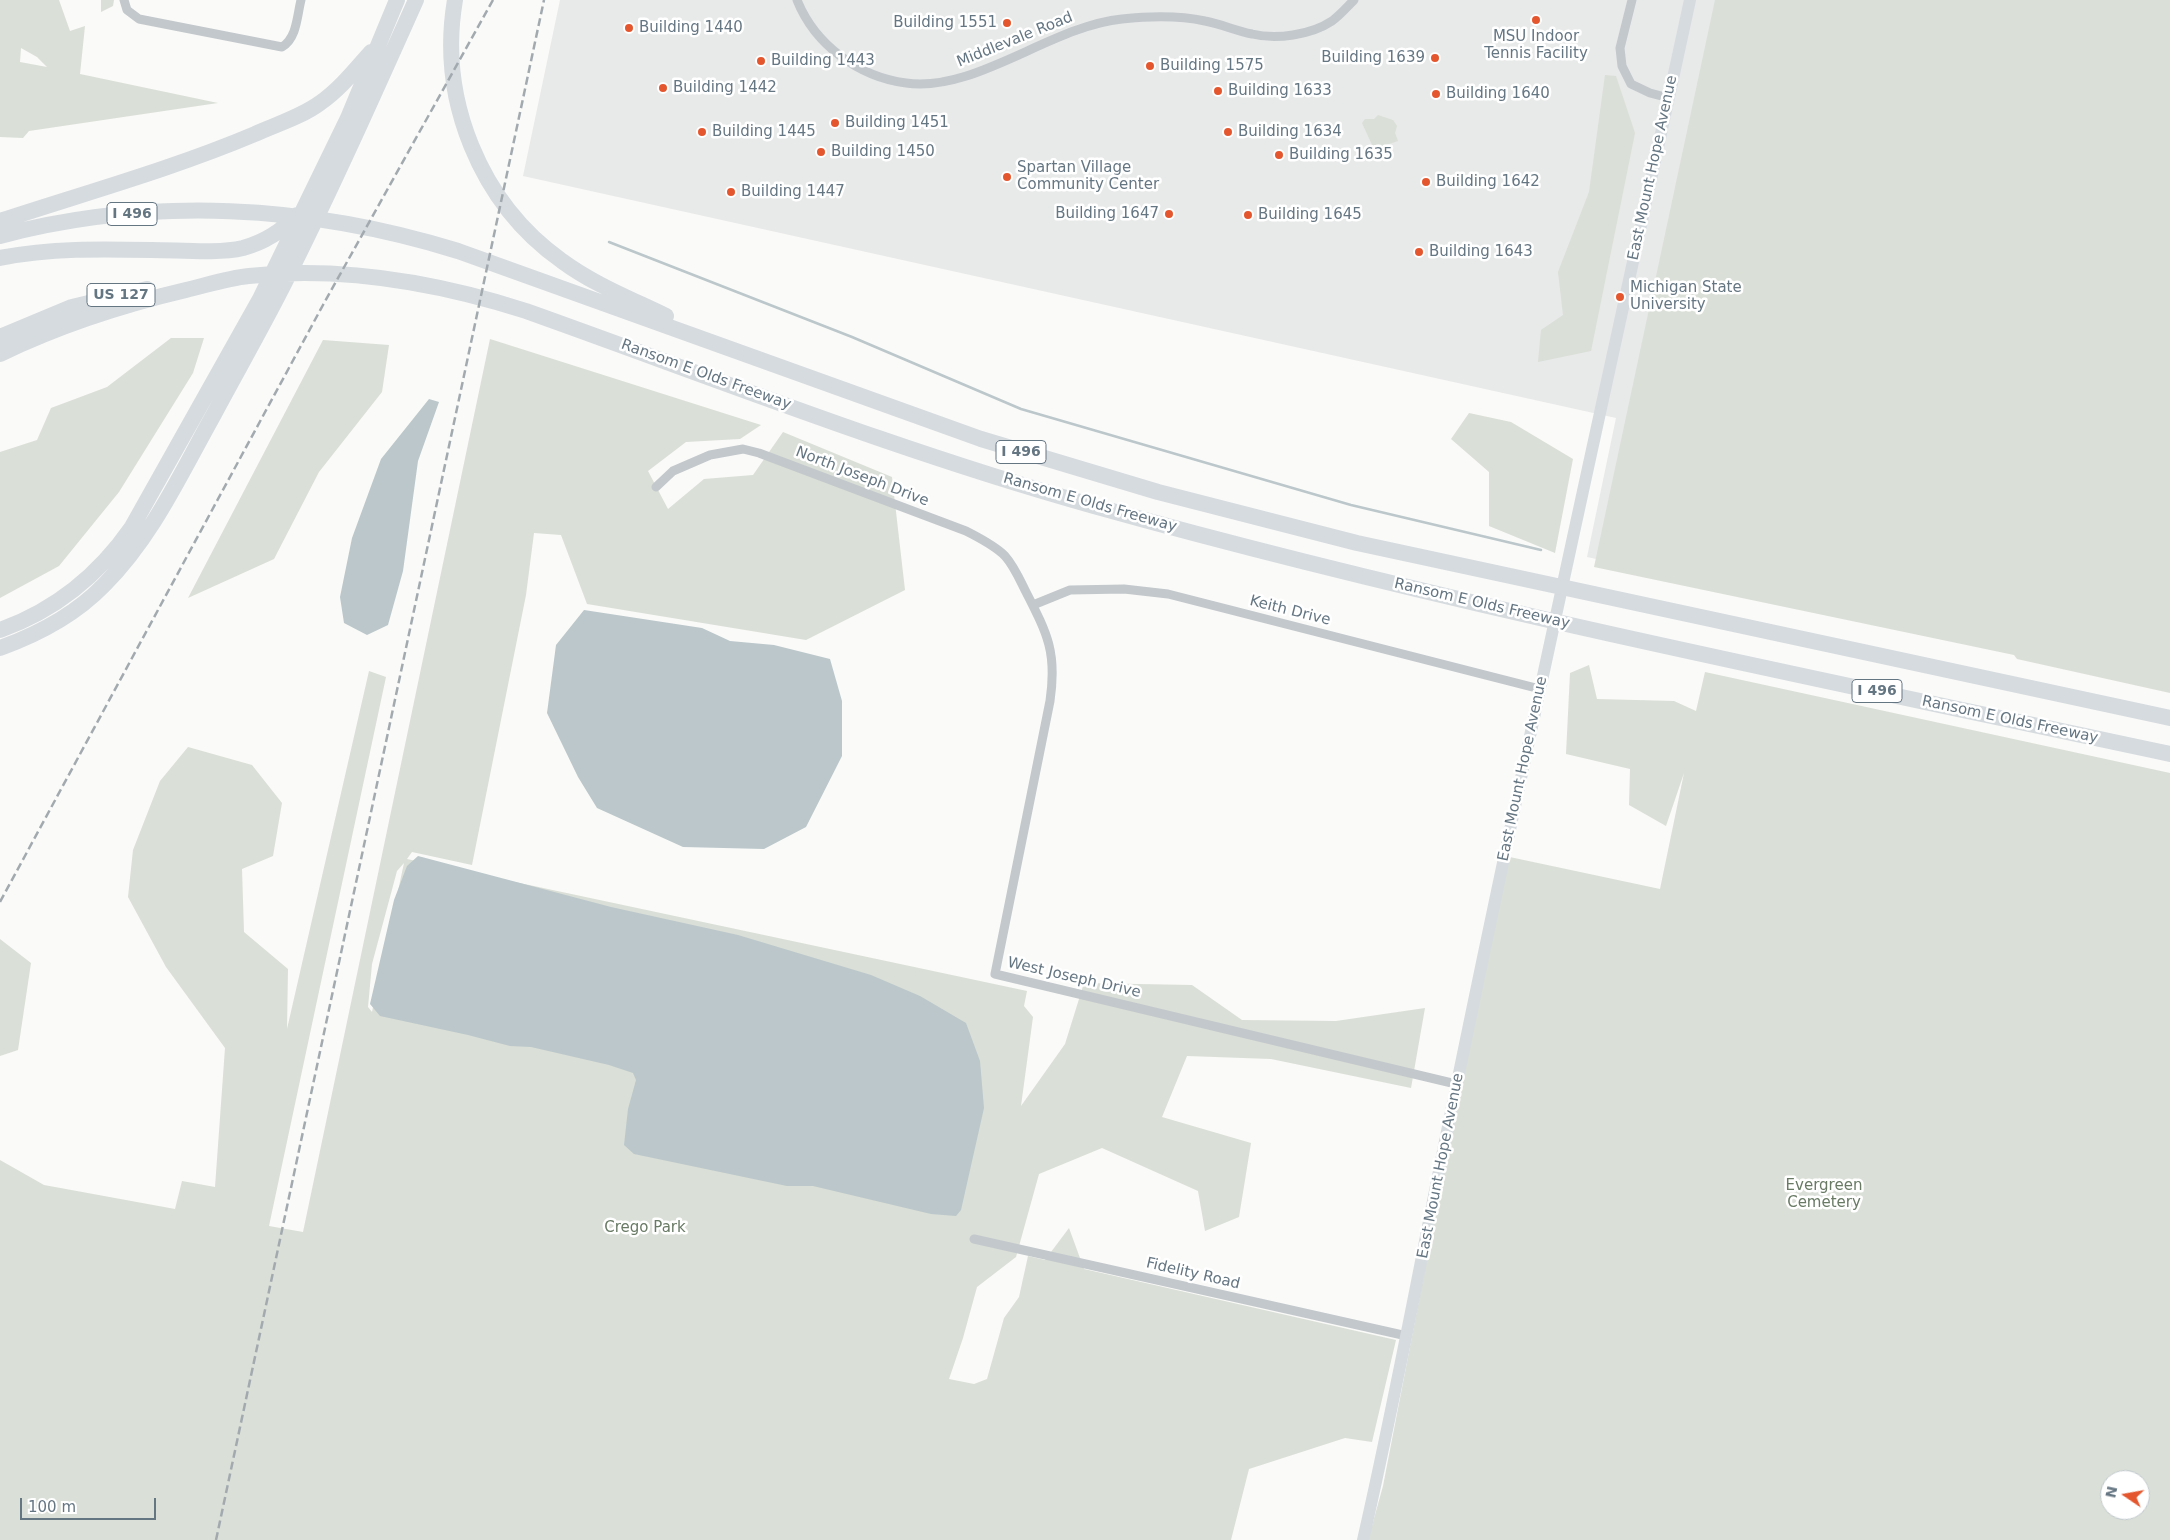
<!DOCTYPE html>
<html>
<head>
<meta charset="utf-8">
<style>
	body { margin:0 }
	#map { position:relative; width:2170px; height:1540px; overflow:hidden; background:#fafaf8; font-family:"DejaVu Sans",sans-serif }
	canvas { display:block }
	.north { position:absolute; left:2100px; top:1470px; width:50px; height:50px; box-sizing:border-box; background:#fff; border:1px solid #c1c8cd; border-radius:50%; rotate:282deg; font-size:14px; font-weight:700; line-height:20px; text-align:center; color:#657683 }
	.north::after { content:''; display:block; margin:auto; width:18px; height:22px; background:#e4572e; clip-path:polygon(50% 0,100% 100%,50% 72%,0 100%) }
	.scale { position:absolute; left:20px; top:1498px; width:136px; height:22px; box-sizing:border-box; border:2px solid #657683; border-top:0; padding-left:6px; font-size:15px; line-height:18px; white-space:nowrap; color:#657683; -webkit-text-stroke:4px #fff; paint-order:stroke }
</style>
</head>
<body>
<div id="map">
<canvas width="2170" height="1540"></canvas>
<div class="north">N</div>
<div class="scale">100 m</div>
</div>
<script>
const context = document.querySelector('canvas').getContext('2d');
context.lineJoin = 'round';
function fill(path, color) { context.fillStyle = color; context.fill(path, 'evenodd'); }
function stroke(path, color, width, dash) { context.strokeStyle = color; context.lineWidth = width; context.lineCap = dash ? 'butt' : 'round'; context.setLineDash(dash || []); context.stroke(path); }
function write(font, color, halo, rows, align = 'center') {
  context.font = font + ' "DejaVu Sans",sans-serif'; context.lineWidth = 5; context.setLineDash([]); context.textBaseline = 'middle'; context.strokeStyle = halo; context.fillStyle = color; for (const [text, x, y, turn = 0] of rows) {
    context.save(); context.translate(x, y); context.rotate((+turn || 0) * Math.PI / 180); context.textAlign = isNaN(turn) ? turn : align; if (halo) context.strokeText(text, 0, 0); context.fillText(text, 0, 0); context.restore();
  }
}
const built = new Path2D(`
	M560 0H2170V682L1587 557 1616 418 523 176Z`);
const green = new Path2D(`
	M0 0H59L70 31 85 26 80 74 218 103 29 131 23 138 0 137ZM21 48 37 57 47 67 20 62Z
	M101 0H114L113 6 101 12Z
	M1715 0H2170V693L2017 659 2014 655 1594 567Z
	M1605 75 1616 76 1635 133 1591 351 1538 362 1541 330 1563 315 1558 272 1589 192Z
	M1378 115 1393 120 1397 126 1395 133 1398 141 1374 149 1362 123 1365 119H1374Z
	M171 338H204L193 373 119 492 59 566 0 598V452L37 440 51 408 107 387Z
	M490 339 761 425 740 439 686 442 648 471 668 509 704 479 753 475 783 432 892 477 905 590 806 640 587 604 561 535 534 533 526 595 472 865 412 852 407 859 1027 991 1024 1006 1033 1017 1021 1106 1065 1044 1084 983 1192 985 1242 1020 1336 1021 1425 1008 1411 1088 1271 1059 1187 1056 1162 1117 1251 1143 1239 1217 1205 1231 1198 1191 1102 1148 1039 1174 1016 1257 977 1287 963 1338 949 1379 974 1384 987 1379 1004 1318 1019 1297 1028 1256 1045 1260 1069 1228 1084 1269 1396 1340 1372 1442 1345 1438 1249 1469 1231 1540H0V1160L44 1185 175 1209 182 1181 215 1187 225 1048 166 967 128 897 133 850 160 781 188 747 252 765 282 803 273 856 242 869 244 932 288 969 287 1029 369 671 386 677 269 1226 303 1232ZM404 863 372 1012 368 1007 372 964 397 871Z
	M323 340 389 345 382 392 319 472 274 559 188 598Z
	M1469 413 1511 422 1573 459 1555 553 1489 526V472L1451 439Z
	M1589 665 1597 699 1674 701 1696 711 1705 672 2170 773V1540H1368L1383 1486 1505 856 1660 889 1684 773 1666 826 1629 805 1630 769 1566 754 1570 673ZM2110 1480H2140V1510H2110Z
	M0 939 31 963 18 1050 0 1056Z`);
const water = new Path2D(`
	M429 399 439 402 418 461 403 571 388 625 367 635 344 623 340 597 352 538 381 459Z
	M584 610 702 628 730 641 774 645 830 659 842 701V756L806 827 764 849 683 847 597 808 578 777 547 713 556 645Z
	M418 856 611 907 738 935 871 975 920 996 966 1023 980 1061 984 1108 961 1210 956 1216 931 1214 813 1186H787L634 1154 624 1145 628 1109 636 1080 633 1073 609 1065 531 1047 510 1046 468 1035 380 1016 370 1004 394 900 407 866Z`);
const stream = new Path2D(`
	M609 242 852 337 1021 409 1351 505 1541 550`);
const street = new Path2D(`
	M124 0 127 10 139 19 282 47C297 38 297 16 301 0
	M797 0C815 45 859 77 906 83 975 93 1051 26 1122 19 1149 16 1178 15 1205 21 1221 24 1236 31 1252 34 1276 40 1311 35 1332 21 1340 15 1347 7 1354 0
	M1632 0 1620 48 1622 66 1631 84 1650 93 1669 98
	M656 487 673 471 710 455 743 449 759 453 966 531C979 538 994 545 1005 556 1014 566 1020 580 1026 592 1048 635 1057 653 1050 701L995 974 1456 1084
	M1033 605 1070 590 1124 589 1168 594 1540 689
	M974 1239 1407 1336`);
const secondary = new Path2D(`
	M1363 1540C1398 1388 1425 1235 1457 1083 1531 721 1612 361 1690 0`);
const highway = new Path2D(`
	M455 0C438 99 480 203 562 261 593 284 631 299 666 316
	M0 221C85 193 172 169 255 134 277 124 301 117 320 103 340 89 355 70 371 52
	M0 236C151 196 310 205 458 251L981 439 1158 492 1357 543 2170 718
	M0 258C50 248 101 249 152 250 178 250 218 254 243 248 265 242 282 231 297 215
	M0 337 72 307 147 289
	M0 354C60 325 122 305 186 290 207 285 228 278 249 276 342 266 438 283 526 311 714 378 901 452 1094 506 1448 605 1810 677 2170 754
	M0 630C56 610 98 576 132 527L260 299 348 118 397 0
	M0 648C39 634 75 615 104 585 152 537 180 475 213 416 237 371 263 326 286 280 332 188 374 94 416 0`);
const rail = new Path2D(`
	M0 902 323 305 493 0
	M216 1540 544 0`);
const markers = [
	[1536,20,5,"#e4572e"],
	[1007,23,5,"#e4572e"],
	[629,28,5,"#e4572e"],
	[1435,58,5,"#e4572e"],
	[761,61,5,"#e4572e"],
	[1150,66,5,"#e4572e"],
	[663,88,5,"#e4572e"],
	[1218,91,5,"#e4572e"],
	[1436,94,5,"#e4572e"],
	[835,123,5,"#e4572e"],
	[702,132,5,"#e4572e"],
	[1228,132,5,"#e4572e"],
	[821,152,5,"#e4572e"],
	[1279,155,5,"#e4572e"],
	[1007,177,5,"#e4572e"],
	[1426,182,5,"#e4572e"],
	[731,192,5,"#e4572e"],
	[1169,214,5,"#e4572e"],
	[1248,215,5,"#e4572e"],
	[1419,252,5,"#e4572e"],
	[1620,297,5,"#e4572e"]
];
const shields = [
	[132,214,50],
	[121,295,68],
	[1021,452,50],
	[1877,691,50]
];
const shieldNames = [
	["I 496",132,214],
	["US 127",121,295],
	["I 496",1021,452],
	["I 496",1877,691]
];
const poiNames = [
	["Building 1551",997,23,"right"],
	["Building 1440",639,28],
	["MSU Indoor",1536,37,"center"],
	["Tennis Facility",1536,54,"center"],
	["Building 1639",1425,58,"right"],
	["Building 1443",771,61],
	["Building 1575",1160,66],
	["Building 1442",673,88],
	["Building 1633",1228,91],
	["Building 1640",1446,94],
	["Building 1451",845,123],
	["Building 1445",712,132],
	["Building 1634",1238,132],
	["Building 1450",831,152],
	["Building 1635",1289,155],
	["Spartan Village",1017,168],
	["Community Center",1017,185],
	["Building 1642",1436,182],
	["Building 1447",741,192],
	["Building 1647",1159,214,"right"],
	["Building 1645",1258,215],
	["Building 1643",1429,252],
	["Michigan State",1630,288],
	["University",1630,305]
];
const streetNames = [
	["Middlevale Road",1015,40,-22],
	["East Mount Hope Avenue",1653,168,-78],
	["Ransom E Olds Freeway",706,375,20],
	["North Joseph Drive",862,477,21],
	["Ransom E Olds Freeway",1090,503,16],
	["Ransom E Olds Freeway",1482,604,13],
	["Keith Drive",1290,611,14],
	["Ransom E Olds Freeway",2010,720,12],
	["East Mount Hope Avenue",1523,769,-78],
	["West Joseph Drive",1074,978,13],
	["East Mount Hope Avenue",1441,1166,-79],
	["Fidelity Road",1193,1274,13]
];
const parkNames = [
	["Evergreen",1824,1186],
	["Cemetery",1824,1203],
	["Crego Park",645,1228]
];
fill(built, '#e8e9e9');
fill(green, '#dadfd7');
fill(water, '#bbc7cb');
stroke(stream, '#bbc7cb', 2.5);
stroke(street, '#c3c8cc', 9);
stroke(secondary, '#d6dbdf', 12);
stroke(highway, '#d6dbdf', 16);
stroke(rail, '#a2aab0', 2.5, [8, 4]);
for (const [x, y, r, color] of markers) { const dot = new Path2D(); dot.arc(x, y, r, 0, 2 * Math.PI); context.fillStyle = color; context.fill(dot); stroke(dot, '#fff', 2); }
for (const [x, y, w] of shields) { const box = new Path2D(); box.roundRect(x - w / 2, y - 11.5, w, 23, 4); context.fillStyle = '#fff'; context.fill(box); stroke(box, '#657683', 1); }
write('bold 14px', '#657683', null, shieldNames);
write('15px', '#657683', '#fff', poiNames, 'left');
write('15px', '#657683', '#fff', streetNames);
write('15px', '#687a64', '#fff', parkNames);
</script>
</body>
</html>
